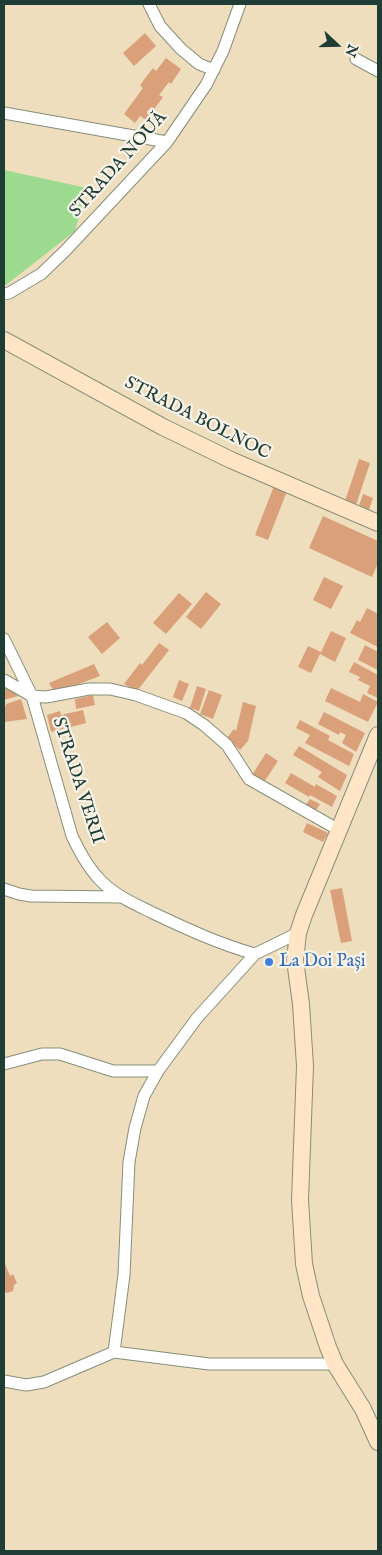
<!DOCTYPE html>
<html>
<head>
<meta charset="utf-8">
<style>
	body { margin:0 }
	#map { position:relative; width:382px; height:1555px; overflow:hidden; background:#eedebd; font-family:"IM FELL English",serif }
	canvas { display:block }
	.frame { position:absolute; inset:0; border:5px solid #1f3d34; pointer-events:none }
	.north { position:absolute; left:312px; top:20px; width:50px; height:50px; -webkit-text-stroke:4px #f7f3e8; paint-order:stroke; rotate:111deg; font-size:14px; font-weight:700; line-height:20px; text-align:center; color:#1f3d34 }
	.north::after { content:''; display:block; margin:auto; width:18px; height:22px; background:#1f3d34; clip-path:polygon(50% 0,100% 100%,50% 72%,0 100%) }
</style>
</head>
<body>
<div id="map">
<canvas width="382" height="1555"></canvas>
<div class="frame"></div>
<div class="north">N</div>
</div>
<script>
const context = document.querySelector('canvas').getContext('2d');
context.lineJoin = 'round';
function fill(path, color) { context.fillStyle = color; context.fill(path, 'evenodd'); }
function stroke(path, color, width, dash) { context.strokeStyle = color; context.lineWidth = width; context.lineCap = dash ? 'butt' : 'round'; context.setLineDash(dash || []); context.stroke(path); }
function write(font, color, halo, rows, align = 'center') {
  context.font = font + ' "IM FELL English",serif'; context.lineWidth = 4.5; context.setLineDash([]); context.textBaseline = 'middle'; context.strokeStyle = halo; context.fillStyle = color; for (const [text, x, y, turn = 0] of rows) {
    context.save(); context.translate(x, y); context.rotate((+turn || 0) * Math.PI / 180); context.textAlign = isNaN(turn) ? turn : align; if (halo) context.strokeText(text, 0, 0); context.fillText(text, 0, 0); context.restore();
  }
}
const green = new Path2D(`
	M4 170 87 188 75 231 6 285H4Z`);
const building = new Path2D(`
	M145 33 156 46 134 66 123 53Z
	M166 58 181 69 171 84 169 82 159 95 163 97 146 120 140 116 135 123 124 114 143 88 140 85 153 68 156 71Z
	M359 459 370 463 356 505 345 501Z
	M274 486 287 491 268 540 255 535Z
	M363 494 373 498 369 510 359 506Z
	M323 516 378 541V563L372 577 309 548Z
	M324 577 343 586 331 609 313 600Z
	M206 592 221 604 201 629 186 617Z
	M179 593 192 604 166 634 153 623Z
	M367 608 378 614V647L350 633 357 620 360 622Z
	M107 622 120 638 102 654 88 637Z
	M331 631 346 638 335 662 320 654 311 673 298 667 308 646 321 652Z
	M159 643 169 650 137 691 124 684 140 663 142 665Z
	M365 645 378 652V670L358 660Z
	M354 662 378 675V698L367 693 370 686 358 680 360 677 349 672Z
	M94 664 100 676 55 693 49 683Z
	M179 680 189 684 182 701 173 697Z
	M4 684 8 687 18 696 4 700Z
	M197 686 206 689 199 711 190 708Z
	M331 688 360 702 363 694 378 702 368 722 325 701Z
	M209 690 222 695 213 719 200 714Z
	M93 695 95 705 76 709 75 699Z
	M21 699 27 719 4 722V707L6 706V704Z
	M243 702 256 706 248 741 240 750 227 738 234 729 236 731Z
	M83 710 86 723 51 732 47 715 60 711 61 715Z
	M324 712 365 733 356 752 342 743 346 735 340 732 339 735 318 724Z
	M300 720 330 736 328 740 354 754 349 766 305 743 310 735 296 728Z
	M299 746 347 775 340 791 318 777 322 772 293 755Z
	M266 753 278 761 264 782 252 775Z
	M291 773 315 787 316 784 337 796 332 807 310 795 309 797 285 783Z
	M310 799 320 804 315 812 305 806Z
	M307 823 328 833 323 842 303 832Z
	M342 888 352 941 341 943 330 890Z
	M4 1261 10 1276 13 1274 17 1283 14 1285 13 1291 7 1293 4 1291Z`);
const street = new Path2D(`
	M149 4 160 26 181 49 199 64 214 70
	M356 59 378 71
	M4 113 167 142
	M4 294 9 293 41 274 65 251 167 142 206 85 223 51 240 4
	M4 639 32 696 72 836C80 853 88 868 101 881 116 896 135 904 153 913 187 929 219 944 255 954
	M4 680 32 696 46 697 89 689H110L136 695 186 713 204 725 227 745 249 779 339 830
	M4 889 19 894 31 896 120 897
	M4 1064 42 1054H60L113 1071H158
	M114 1352 209 1364H335
	M4 1381 26 1385 44 1382 114 1352 124 1275 129 1162 135 1128 144 1096 158 1071 197 1018 255 954 298 933`);
const secondary = new Path2D(`
	M4 340 163 427 231 460 378 523
	M378 735 304 915 298 933 295 960 301 1004 305 1066 300 1200 304 1264 311 1296 328 1347 335 1364 363 1409 378 1442`);
const markers = [
	[269,962,5,"#3f7fe0"]
];
const streetNames = [
	["STRADA NOUĂ",119,165,-48],
	["STRADA BOLNOC",197,419,27],
	["STRADA VERII",77,781,72]
];
const shopNames = [
	["La Doi Pași",279,962]
];
fill(green, '#9cda90');
fill(building, '#d9a07a');
stroke(street, '#868e78', 13);
stroke(secondary, '#868e78', 18);
stroke(street, '#fff', 11);
stroke(secondary, '#ffe4c6', 16);
for (const [x, y, r, color] of markers) { const dot = new Path2D(); dot.arc(x, y, r, 0, 2 * Math.PI); context.fillStyle = color; context.fill(dot); stroke(dot, '#f7f3e8', 2); }
write('18px', '#1f3d34', '#f7f3e8', streetNames);
write('18px', '#366cbe', '#f7f3e8', shopNames, 'left');
</script>
</body>
</html>
